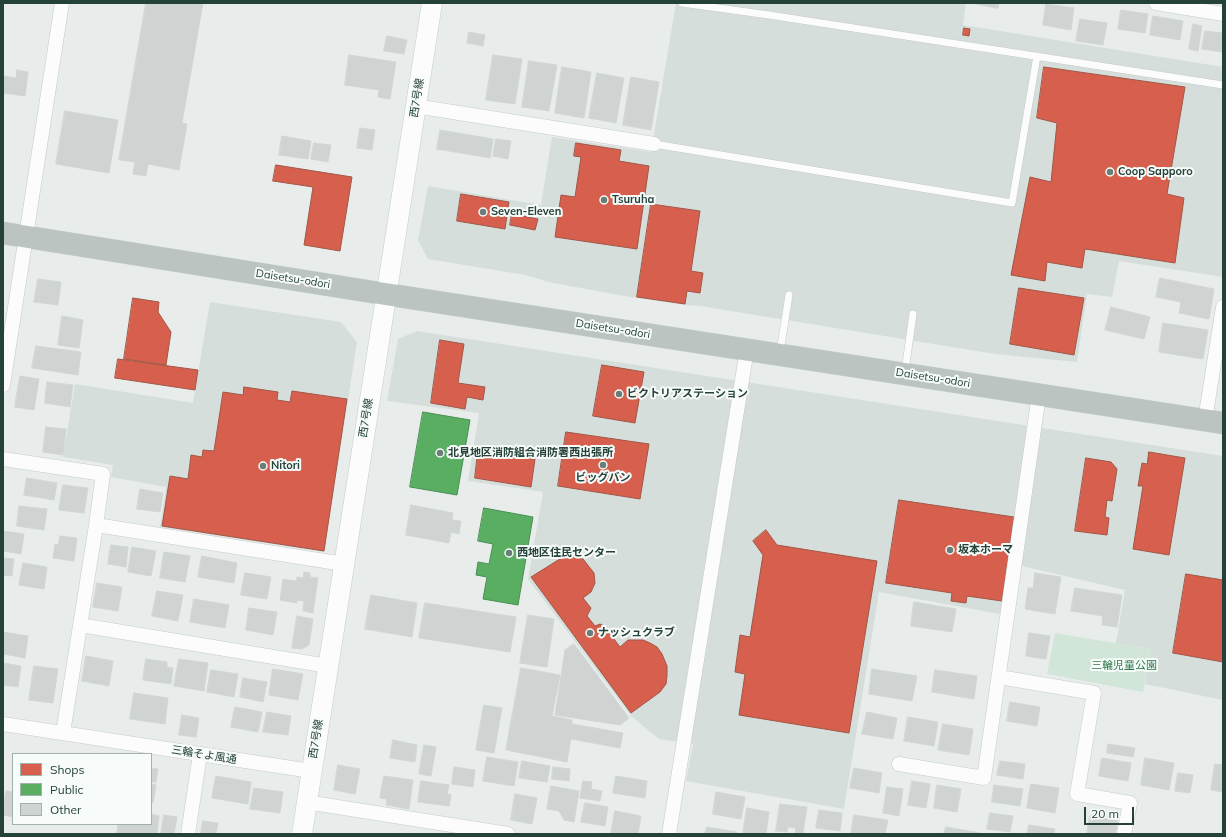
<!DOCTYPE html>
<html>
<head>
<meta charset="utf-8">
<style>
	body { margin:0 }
	#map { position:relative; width:1226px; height:837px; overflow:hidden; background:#e8edeb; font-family:Mulish,sans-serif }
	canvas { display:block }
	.frame { position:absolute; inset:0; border:4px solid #24423a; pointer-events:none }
	.legend { position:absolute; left:12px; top:753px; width:140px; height:72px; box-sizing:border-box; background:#f7fbf9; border:1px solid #a3b1ad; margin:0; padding:5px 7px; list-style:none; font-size:12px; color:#24423a }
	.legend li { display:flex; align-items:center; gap:8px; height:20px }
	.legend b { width:20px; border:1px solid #a3b1ad }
	.scale { position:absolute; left:1084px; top:807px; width:50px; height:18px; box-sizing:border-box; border:2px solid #24423a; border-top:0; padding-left:5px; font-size:12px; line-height:14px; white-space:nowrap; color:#24423a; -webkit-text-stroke:3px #f7fbf9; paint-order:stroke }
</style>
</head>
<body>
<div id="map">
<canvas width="1226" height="837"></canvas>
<div class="frame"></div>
<ul class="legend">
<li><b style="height:11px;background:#d6604d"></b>Shops</li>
<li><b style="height:11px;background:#5aae61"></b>Public</li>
<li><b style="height:11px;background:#cfd4d2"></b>Other</li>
</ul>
<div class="scale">20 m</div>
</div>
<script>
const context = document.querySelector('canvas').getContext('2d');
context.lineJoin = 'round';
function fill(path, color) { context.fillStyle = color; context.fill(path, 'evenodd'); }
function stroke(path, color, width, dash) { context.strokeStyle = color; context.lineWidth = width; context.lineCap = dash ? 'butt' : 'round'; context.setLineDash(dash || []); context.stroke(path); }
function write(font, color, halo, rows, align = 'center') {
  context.font = font + ' Mulish,"Noto Sans JP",sans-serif'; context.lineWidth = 4; context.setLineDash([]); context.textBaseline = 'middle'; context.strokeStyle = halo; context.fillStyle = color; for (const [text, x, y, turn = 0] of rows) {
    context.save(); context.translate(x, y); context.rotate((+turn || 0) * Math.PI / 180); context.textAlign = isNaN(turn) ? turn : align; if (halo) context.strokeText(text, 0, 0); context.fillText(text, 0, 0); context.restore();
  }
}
const built = new Path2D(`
	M676 3H966L963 25 1223 67V277L1119 261 1112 297 1087 294 1077 362 995 354 700 306 685 305 630 297 553 283 525 275 428 259 418 240 428 186 541 205 552 137 651 152Z
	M210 302 341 322 357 342 324 552 160 527 166 487 111 477 113 465 63 457 75 384 193 403Z
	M417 331 1223 456V700L1145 684 1151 649 1116 643 1125 590 1009 563 1000 614 879 592 844 809 686 781 693 744 659 739 631 716 528 579 543 492 468 481 479 413 387 401 398 339Z`);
const green = new Path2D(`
	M1055 633 1151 649 1143 692 1047 674Z`);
const shops = new Path2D(`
	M964 28 970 29 969 36 963 35Z
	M1044 67 1185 87 1167 194 1184 198 1175 263 1085 249 1082 268 1047 262 1045 281 1011 275 1030 177 1051 182 1057 123 1037 118Z
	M576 143 621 150 619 161 649 166 637 249 555 237 561 195 575 197 581 157 574 156Z
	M276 165 352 177 340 251 304 245 313 187 273 181Z
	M461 194 509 202 505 229 457 221Z
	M651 204 700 211 691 271 703 273 700 293 687 291 685 304 637 297Z
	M512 214 538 219 535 230 510 225Z
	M1019 288 1084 298 1074 355 1010 344Z
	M133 298 159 302 158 312 171 332 166 365 124 359Z
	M440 340 464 344 458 383 485 387 483 400 467 397 465 409 431 403Z
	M118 359 198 370 195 390 115 378Z
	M602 365 644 372 635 423 593 416Z
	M244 387 278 392 277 400 290 402 292 391 347 399 324 551 162 526 170 476 188 479 191 455 202 457 203 450 214 451 223 392 243 395Z
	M566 432 649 444 640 499 558 486Z
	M478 451 535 459 531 487 475 478Z
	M1149 452 1185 458 1169 555 1133 549 1143 486H1138L1142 463 1147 464Z
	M1086 458 1111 462 1117 469 1112 501 1107 500 1105 517 1109 518 1107 535 1075 531Z
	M899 500 1014 517 1002 601 967 596 966 603 951 601 952 593 886 583Z
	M766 530 777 545 877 561 849 733 739 715 745 674 735 672 740 635 750 637 763 555 753 541Z
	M574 556 583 559 594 573 595 583 591 592 583 598 591 608 587 616 595 626 600 624 604 626 620 647 628 640H643L650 643 657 647 662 654 667 666V676L666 684 660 692 631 713 531 577 563 557Z
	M1186 574 1223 580V662L1173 653Z`);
const public = new Path2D(`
	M423 412 470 420 457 495 410 487Z
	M484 508 533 517 518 605 483 599 487 577 476 575 478 562 489 564 493 544 478 541Z`);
const building = new Path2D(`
	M146 3H203L182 123 187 124 179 170 148 164 146 176 133 174 135 162 119 160Z
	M971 3H999L998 8Z
	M1046 4 1074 8 1071 30 1043 25Z
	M1121 10 1148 14 1145 33 1118 29Z
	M1153 16 1183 21 1180 40 1150 35Z
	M1080 19 1107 23 1103 45 1076 41Z
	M1193 24 1202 26 1198 51 1189 49Z
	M1205 31 1223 33V52L1202 49Z
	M469 32 485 35 483 46 467 43Z
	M387 36 407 40 404 54 384 51Z
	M349 55 396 62 390 99 378 97 379 90 345 85Z
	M493 55 522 59 515 104 486 100Z
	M529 61 557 65 549 111 522 107Z
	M562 67 591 72 584 118 555 113Z
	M17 70 28 72 25 96 3 93V76L16 78Z
	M597 73 624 78 616 123 589 118Z
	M631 77 659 82 651 130 623 125Z
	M65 111 118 120 109 173 56 164Z
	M360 128 375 130 372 150 357 148Z
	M440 130 493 139 490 158 437 149Z
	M282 136 311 141 308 159 279 155Z
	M496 139 511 141 508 159 493 156Z
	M314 143 331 145 328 162 311 159Z
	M1160 278 1214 289 1209 319 1179 313 1181 302 1156 297Z
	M38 279 61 282 58 305 34 302Z
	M1111 307 1150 317 1144 339 1105 330Z
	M62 316 83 320 79 348 58 345Z
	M1163 323 1208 330 1203 359 1159 352Z
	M36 346 81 352 78 375 32 368Z
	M20 376 39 379 34 410 15 407Z
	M47 382 73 385 70 407 45 403Z
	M46 427 66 429 63 455 43 452Z
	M27 478 57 483 54 500 24 495Z
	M63 485 88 488 84 513 59 510Z
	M140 489 163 493 160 512 137 509Z
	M411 505 453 513 452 520 461 521 459 534 451 532 449 543 406 535Z
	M19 506 47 509 44 530 17 526Z
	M3 531 24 534 21 554 3 551Z
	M60 536 77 538 74 561 53 558 55 544 58 545Z
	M111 545 128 547 126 567 108 564Z
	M132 547 156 551 151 576 128 572Z
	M164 552 190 556 185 582 160 578Z
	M202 556 237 563 234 583 198 577Z
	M3 558 14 559 12 576 3 575Z
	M23 563 47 567 44 589 19 585Z
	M304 572 310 573V577L318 578 313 613 303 611 304 601 297 600V603L280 600 283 579 296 581 297 577 303 578Z
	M245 573 271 577 267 599 241 595Z
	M1035 573 1061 577 1055 614 1025 609 1028 588H1033Z
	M97 583 122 587 118 611 93 607Z
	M1075 588 1122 595 1117 627 1102 625 1103 616 1071 611Z
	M157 591 183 595 178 621 152 616Z
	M371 595 417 603 412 637 365 629Z
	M194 599 229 605 225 628 190 622Z
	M914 602 956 609 952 632 911 626Z
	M425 603 516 617 510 652 419 638Z
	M249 608 277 612 273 635 246 630Z
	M528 615 554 619 547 667 520 663Z
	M297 616 313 619 309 645 302 649 292 648Z
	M3 632 28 636 25 658 3 654Z
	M1029 633 1050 636 1046 659 1026 656Z
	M574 644 629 718 620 725 555 715 565 650Z
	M86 656 113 661 109 686 82 681Z
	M146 659 167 662V667L173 668 171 684 143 680Z
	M179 659 208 663 204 691 174 686Z
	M3 663 21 666 18 687 3 685Z
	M34 666 58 669 53 703 29 700Z
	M521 668 560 675 552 716 572 720V724L623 733 620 748 571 739 567 762 506 750Z
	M273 669 303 674 298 700 269 695Z
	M872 669 917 676 912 701 869 694Z
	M211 670 238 674 234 697 207 692Z
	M935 670 977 676 974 699 932 692Z
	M243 678 267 682 263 702 240 697Z
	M134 693 168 698 165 724 130 719Z
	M1010 702 1040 707 1037 726 1007 721Z
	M484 705 502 708 494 753 476 750Z
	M235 707 262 712 258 732 231 727Z
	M267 712 291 716 288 735 263 732Z
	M867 712 897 718 893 739 862 734Z
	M182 715 199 718 196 737 179 735Z
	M908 717 938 722 934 746 904 741Z
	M943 724 973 729 969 755 938 750Z
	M393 740 417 745 415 762 390 758Z
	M1108 744 1135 748 1133 757 1107 753Z
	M424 745 436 747 431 776 419 774Z
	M487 757 518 762 514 786 483 781Z
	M1102 758 1131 763 1128 781 1099 776Z
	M1145 758 1174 763 1169 790 1141 785Z
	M522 761 550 766 547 782 519 778Z
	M1000 761 1025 764 1023 779 997 775Z
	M1215 764 1223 765V792L1211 790Z
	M338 765 360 769 355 794 334 790Z
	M454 767 475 770 473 787 452 784Z
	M553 767 570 769 569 781 552 779Z
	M151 768 158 769 156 782H151Z
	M854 768 882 773 879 793 850 788Z
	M1178 773 1193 775 1190 793 1175 791Z
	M216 776 251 782 248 804 212 798Z
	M384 776 413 780 409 809 386 805 387 799 380 798Z
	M616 776 647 781 645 798 613 793Z
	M421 781 449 785 447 794 451 795 449 806 418 802Z
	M583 781 592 782 591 789 602 791 600 801 580 798Z
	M912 781 930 784 926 808 908 805Z
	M151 784 156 785 153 803 151 802Z
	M1031 784 1059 788 1055 813 1027 808Z
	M937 785 961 789 957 812 934 808Z
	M994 785 1023 789 1020 806 992 802Z
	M551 786 579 791 574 822 564 820 559 811 547 809Z
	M887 787 903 789 899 816 883 813Z
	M254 788 283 792 280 813 250 809Z
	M6 791 13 792V817L3 815Z
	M716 792 745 797 741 819 713 814Z
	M515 794 537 798 532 824 511 820Z
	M585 803 608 807 605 826 581 822Z
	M780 804 807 807 803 834H795L796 828 788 827 787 832 776 831Z
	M747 808 769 812 766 834H743Z
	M819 810 842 813 840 831 816 828Z
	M615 811 641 816 638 834H618L611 833Z
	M990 813 1013 816 1010 832 987 829Z
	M151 814 159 816 157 834H117L118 824H151Z
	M164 815 177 817 174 834H161Z
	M854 815 888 820 885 834H851Z
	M1090 816 1118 821 1115 834H1087Z
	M203 821 218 823 216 834 201 833Z
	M1029 825 1055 829 1054 834H1027Z
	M707 827 737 832V834H705Z
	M946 827 980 833V834H944Z`);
const path = new Path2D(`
	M3 206H4`);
const lane = new Path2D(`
	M682 3 769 15 1223 85
	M654 144 1012 203 1037 56
	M780 352 789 295
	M905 371 913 314`);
const street = new Path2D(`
	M1156 3 1223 14
	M415 106 654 144
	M3 385 62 3
	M1205 420 1223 307
	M3 459 103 474 96 525 63 733
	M96 525 344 564
	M80 625 328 666
	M999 677 1094 693 1077 794 1130 803 1124 834
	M3 724 311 771
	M899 764 984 778 1039 394
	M306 802 508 834
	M188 834 200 754
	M669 834 747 349`);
const secondary = new Path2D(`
	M302 834 432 3`);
const highway = new Path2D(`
	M3 233 385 294 1223 423`);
const markers = [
	[1110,172,4,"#697e78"],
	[604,200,4,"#697e78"],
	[483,212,4,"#697e78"],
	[619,394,4,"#697e78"],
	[440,453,4,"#697e78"],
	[603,465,4,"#697e78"],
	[263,466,4,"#697e78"],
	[950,550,4,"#697e78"],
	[509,553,4,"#697e78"],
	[590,633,4,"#697e78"]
];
const streetNames = [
	["西7号線",417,98,-81],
	["Daisetsu-odori",293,279,9],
	["Daisetsu-odori",613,329,9],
	["Daisetsu-odori",933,378,9],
	["西7号線",366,418,-81],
	["西7号線",316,739,-81],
	["三輪そよ風通",204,755,9]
];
const poiNames = [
	["Coop Sapporo",1118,172],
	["Tsuruha",612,200],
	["Seven-Eleven",491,212],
	["ビクトリアステーション",627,394],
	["北見地区消防組合消防署西出張所",448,453],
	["Nitori",271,466],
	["ビッグバン",603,478,"center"],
	["坂本ホーマ",958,550],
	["西地区住民センター",517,553],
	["ナッシュクラブ",598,633]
];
const parkNames = [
	["三輪児童公園",1124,666]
];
fill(built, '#d6dedb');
fill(green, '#d1e6d8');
fill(shops, '#d6604d');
stroke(shops, '#a15747', 1);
fill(public, '#5aae61');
stroke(public, '#4a8e55', 1);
fill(building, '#cfd4d2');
stroke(building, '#d1d6d4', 1);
stroke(lane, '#c5cac8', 8);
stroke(street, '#c5cac8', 15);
stroke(secondary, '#c3cbc8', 21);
stroke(highway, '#c3ccc9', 23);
stroke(path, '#c3ccca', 2.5, [2, 3]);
stroke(lane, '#fcfcfc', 7);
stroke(street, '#fcfcfc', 14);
stroke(secondary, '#fcfcfc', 20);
stroke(highway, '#bcc4c2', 22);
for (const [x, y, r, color] of markers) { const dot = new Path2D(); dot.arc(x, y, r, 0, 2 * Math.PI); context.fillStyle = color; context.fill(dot); stroke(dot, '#f7fbf9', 1.5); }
write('11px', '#24423a', '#f7fbf9', streetNames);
write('bold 11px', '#24423a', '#f7fbf9', poiNames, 'left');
write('11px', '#2d7a4b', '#f7fbf9', parkNames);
</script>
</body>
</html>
